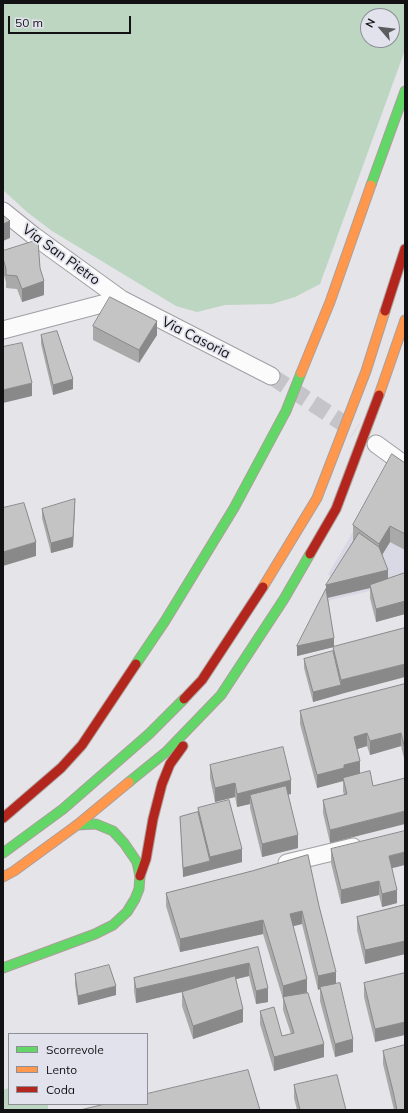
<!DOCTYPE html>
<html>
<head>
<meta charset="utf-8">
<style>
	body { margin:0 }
	#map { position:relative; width:408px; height:1113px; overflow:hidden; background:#e4e4e9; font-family:Mulish,sans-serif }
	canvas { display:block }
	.frame { position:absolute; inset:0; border:4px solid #121215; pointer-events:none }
	.legend { position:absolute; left:8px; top:1033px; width:140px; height:72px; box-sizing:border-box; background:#e1e2ec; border:1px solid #8e8f96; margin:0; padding:5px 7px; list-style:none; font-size:12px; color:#121215 }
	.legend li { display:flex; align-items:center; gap:8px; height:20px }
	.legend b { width:20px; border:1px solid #8e8f96 }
	.north { position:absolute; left:360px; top:8px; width:40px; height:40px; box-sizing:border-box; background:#e1e2ec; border:1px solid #8e8f96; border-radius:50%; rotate:298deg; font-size:11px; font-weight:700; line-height:16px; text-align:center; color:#121215 }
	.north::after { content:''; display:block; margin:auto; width:14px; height:18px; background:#5c5c5f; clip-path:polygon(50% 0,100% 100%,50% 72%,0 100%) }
	.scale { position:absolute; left:8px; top:16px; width:123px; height:18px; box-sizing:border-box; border:2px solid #121215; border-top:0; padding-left:5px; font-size:12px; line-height:14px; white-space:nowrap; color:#121215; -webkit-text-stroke:3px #e1e2ec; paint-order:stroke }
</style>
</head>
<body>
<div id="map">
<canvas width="408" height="1113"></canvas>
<div class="frame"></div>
<ul class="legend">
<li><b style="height:5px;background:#63d668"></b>Scorrevole</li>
<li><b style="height:5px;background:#ff974d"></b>Lento</li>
<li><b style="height:5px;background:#b3261e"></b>Coda</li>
</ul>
<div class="north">N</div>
<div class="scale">50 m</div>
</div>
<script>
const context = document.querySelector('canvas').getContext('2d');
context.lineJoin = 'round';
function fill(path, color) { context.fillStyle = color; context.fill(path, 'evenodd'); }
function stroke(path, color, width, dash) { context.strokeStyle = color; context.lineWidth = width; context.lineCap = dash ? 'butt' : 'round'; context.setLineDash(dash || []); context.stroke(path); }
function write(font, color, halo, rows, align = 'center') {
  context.font = font + ' Mulish,sans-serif'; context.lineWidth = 3.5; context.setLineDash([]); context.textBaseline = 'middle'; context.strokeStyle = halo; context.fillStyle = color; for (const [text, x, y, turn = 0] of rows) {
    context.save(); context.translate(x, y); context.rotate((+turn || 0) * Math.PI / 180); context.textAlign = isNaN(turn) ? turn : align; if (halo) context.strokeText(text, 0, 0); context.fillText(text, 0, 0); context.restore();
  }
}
const built = new Path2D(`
	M391 468 405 478V583L322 602 333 579 328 574Z`);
const green = new Path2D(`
	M3 3H405V50L320 284 295 297 272 304 225 305 197 312 176 306 52 231 27 212 3 190ZM368 16H392V40H368Z
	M9 1088V1104H48V1110H3V1090Z`);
const streetTunnel = new Path2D(`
	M271 376 355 431`);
const street = new Path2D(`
	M3 211 34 236 121 299 271 376
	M3 330 121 299
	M376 444 405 465
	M287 863 353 847`);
const fast = new Path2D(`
	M371 185 405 91
	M136 664 165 621 234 508 286 411 301 373
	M129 782 166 752 221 695 284 599 310 554
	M3 853 63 809 149 734 184 699
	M3 968 95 934 113 925 127 912 135 899 139 889 140 876 137 862 124 843 113 831 96 824 77 825`);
const slow = new Path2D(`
	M301 373 330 302 371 185
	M379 395 405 320
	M263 587 317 498 366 371 385 311
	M3 877 14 871 77 825 129 782`);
const jam = new Path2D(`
	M385 311 405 249
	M310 554 336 509 379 395
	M184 699 202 680 263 587
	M3 818 61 768 82 745 136 664
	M140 876 146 859 153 819 162 784 170 764 183 746`);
const wall = new Path2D(`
	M3 251 40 268 44 295 22 302 17 289 6 288V282L3 272Z
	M93 326 157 335 139 363 93 340Z
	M41 335 73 389 53 395 41 344Z
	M405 463V550L390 542 382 555 388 579 405 573V614L376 622 370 598V588L328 598 334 647 405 628 341 694V693V694L313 702 304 668V659L333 652V647L297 656 326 589 353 542V525Z
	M75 508 73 547 51 553 42 518V509Z
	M405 684V762L401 746 370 755 367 746 357 749 360 761 330 843 323 813V800L344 795 343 791V781L317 788 300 724V711Z
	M210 765 291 794H288L298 848 262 857 250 808V804L237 807 235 797 215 802 210 778Z
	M198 808 242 862 183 877 180 817 198 812Z
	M331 849 392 868 397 903 382 907 379 895 341 904 331 863Z
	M308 855 336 984 353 1052 335 1057 320 1001V989L318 990 302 924 293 926 307 992 324 1057 274 1071 260 1024V1011L282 1036 291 1034 283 1010V999L263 934 180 952 166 906V893L252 871Z
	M405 905V954L365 964 357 930V917Z
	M258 947 268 1002 256 1004 249 976 236 979 243 1022 193 1039 182 1006V992L193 989 136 1003 134 991V978Z
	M405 973 375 1042 364 997V983Z
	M75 974 116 995 78 1005 75 984Z
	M383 1051 405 1110H394L383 1064Z
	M294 1085 346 1110H297L294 1098Z`);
const shadedWall = new Path2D(`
	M10 221V238L3 241V224Z
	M44 281V295L22 302V289Z
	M157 321V335L139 363V350Z
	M73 379V389L53 395V385Z
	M32 383V396L3 403V390Z
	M75 499 73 547 51 553V543Z
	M390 526V542L379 560V544Z
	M36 542V556L3 566V552Z
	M388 570V583L370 585V588L326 598V585Z
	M405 601V614L376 622V609Z
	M334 638V647L297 656V646Z
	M405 664V677L341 694V680Z
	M341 685V694L313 702V692Z
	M367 733V746L354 750V737Z
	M401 733V746L370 755V741Z
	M360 761V774L343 778V781L317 788V775L344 765Z
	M291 780V794L252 804 250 795V804L237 807V794Z
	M235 783V797L215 802V788Z
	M405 811V824L330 843V830Z
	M298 835V848L262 857V844Z
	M242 849V862L183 877V868L210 861V857Z
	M405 852V865L389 869V856Z
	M379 881V895L341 904V890Z
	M397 890V903L382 907V894Z
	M302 911V924L290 927V914Z
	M263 920V934L180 952V939Z
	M405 941V954L365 964V950Z
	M249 963V976L136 1003V989Z
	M336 972V985L320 987V989L318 990V976Z
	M307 979V992L283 997V999V986Z
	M116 986V995L78 1005V996Z
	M268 988V1002L256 1004V991Z
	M243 1009V1022L193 1039V1026Z
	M405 1022V1035L375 1042V1029Z
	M353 1039V1052L335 1057V1044Z
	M324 1044V1057L274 1071V1057Z`);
const building = new Path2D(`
	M3 215 10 221 3 224Z
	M38 240 40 268 44 281 22 289 17 276 6 275V269L3 258V251Z
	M110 297 157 321 139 350 93 326Z
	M57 331 73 379 53 385 41 335Z
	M22 343 32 383 3 390V347Z
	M392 454 405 463V534L390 526 379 544 353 525Z
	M75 499 73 537 51 543 42 509Z
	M24 503 36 542 3 552V508Z
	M359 533 379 547 388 570 326 585Z
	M405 573V601L376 609 370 585Z
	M326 589 334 638 297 646Z
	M405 628V664L341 680 333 647Z
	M333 651 341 685 313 692 304 659Z
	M405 684V749L401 733 370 741 367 733 354 737 360 761 344 765V768L317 775 300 711Z
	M283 747 291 780 237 794 235 783 215 788 210 765Z
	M370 771 373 786 405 778V811L330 830 323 800 347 794 343 778Z
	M286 786 298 835 262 844 250 795Z
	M229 800 242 849 210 857 198 808Z
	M198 812 210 861 183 868 180 817Z
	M405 831V852L389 856 397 890 382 894 379 881 341 890 331 849Z
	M308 855 319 906 336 972 318 976 302 911 290 914 307 979 283 986 263 920 180 939 166 893 252 871Z
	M405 905V941L365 950 357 917Z
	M258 947 268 988 256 991 249 963 136 989 134 978Z
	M109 965 116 986 78 996 75 974Z
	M405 973V1022L375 1029 364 983Z
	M235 976 243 1009 193 1026 182 992Z
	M340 983 353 1039 335 1044 320 987Z
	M308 993 324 1044 274 1057 260 1011 274 1007 282 1036 294 1033 283 997Z
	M405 1045V1110H397L393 1091 383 1051Z
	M248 1070 260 1110H80L105 1104H147V1094Z
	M337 1075 346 1110H300L294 1085Z`);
const streetNames = [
	["Via San Pietro",61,255,36],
	["Via Casoria",196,338,27]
];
fill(built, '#d8d9e5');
fill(green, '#bcd6c1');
stroke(streetTunnel, '#c4c4c9', 17, [17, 8]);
stroke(street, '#a0a0a4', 19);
stroke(fast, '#ad9e99', 11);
stroke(slow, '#ad9e99', 11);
stroke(jam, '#ad9e99', 11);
stroke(street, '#fbfbfc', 17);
stroke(fast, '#63d668', 9);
stroke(slow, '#ff974d', 9);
stroke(jam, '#b3261e', 9);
fill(wall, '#a9a9a9');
fill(shadedWall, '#8a898a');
fill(building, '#c5c4c5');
stroke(building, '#8a898a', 1);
write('14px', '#121215', '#e1e2ec', streetNames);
</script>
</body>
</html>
